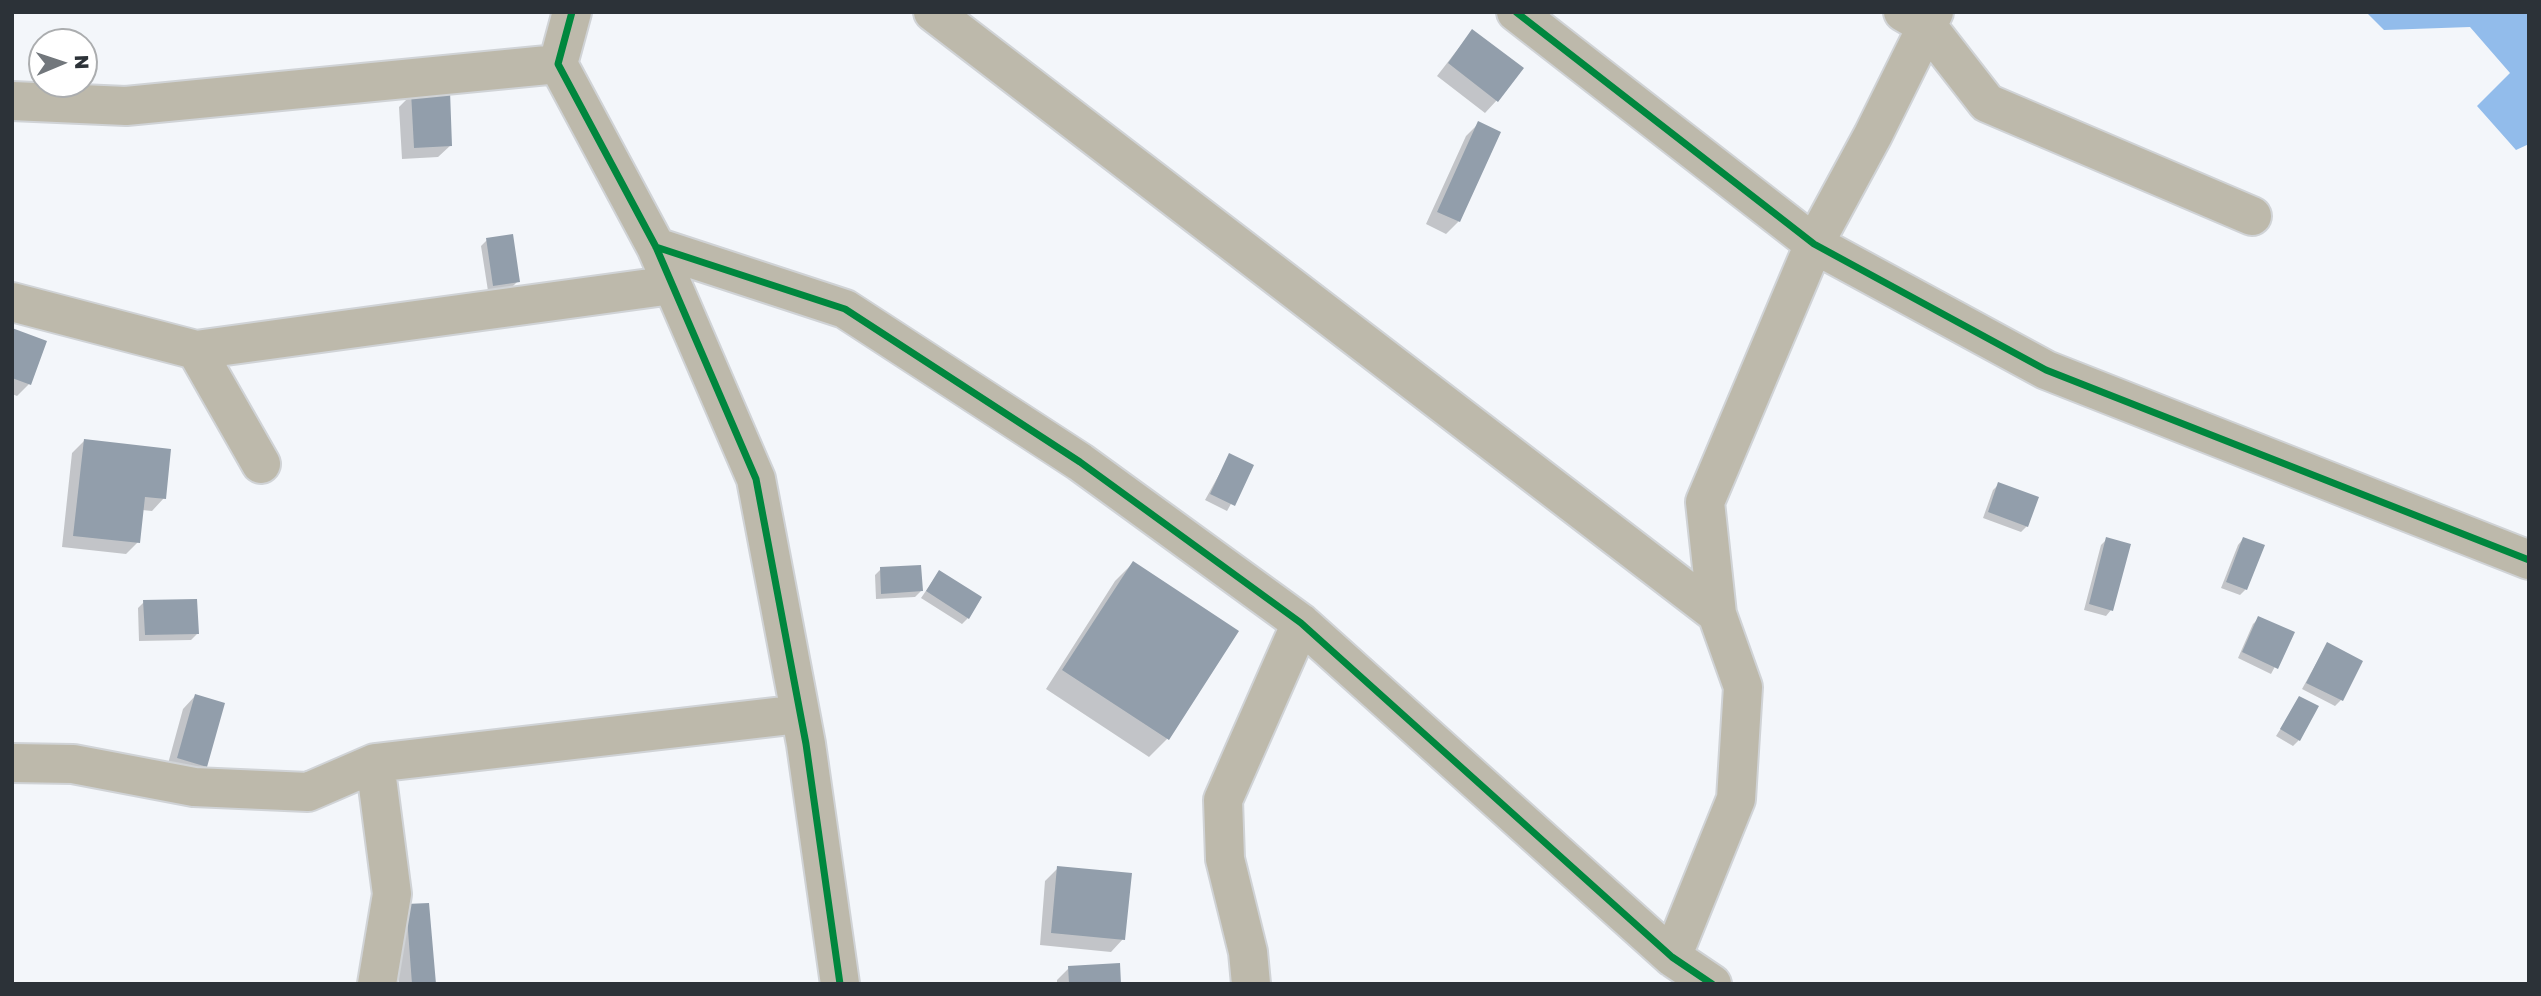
<!DOCTYPE html>
<html>
<head>
<meta charset="utf-8">
<style>
	body { margin:0 }
	#map { position:relative; width:2541px; height:996px; overflow:hidden; background:#f3f6fa; font-family:"Golos Text",sans-serif }
	canvas { display:block }
	.frame { position:absolute; inset:0; border:14px solid #2c3238; pointer-events:none }
	.north { position:absolute; left:28px; top:28px; width:70px; height:70px; box-sizing:border-box; background:#fff; border:2px solid #abadaf; border-radius:50%; rotate:88deg; font-size:19px; font-weight:700; line-height:28px; text-align:center; color:#2c3238 }
	.north::after { content:''; display:block; margin:auto; width:24px; height:32px; background:#72777c; clip-path:polygon(50% 0,100% 100%,50% 72%,0 100%) }
</style>
</head>
<body>
<div id="map">
<canvas width="2541" height="996"></canvas>
<div class="frame"></div>
<div class="north">N</div>
</div>
<script>
const context = document.querySelector('canvas').getContext('2d');
context.lineJoin = 'round';
function fill(path, color) { context.fillStyle = color; context.fill(path, 'evenodd'); }
function stroke(path, color, width, dash) { context.strokeStyle = color; context.lineWidth = width; context.lineCap = dash ? 'butt' : 'round'; context.setLineDash(dash || []); context.stroke(path); }
const water = new Path2D(`
	M2366 12H2529V144L2516 150 2477 106 2510 73 2470 27 2384 30Z`);
const shadow = new Path2D(`
	M1472 31 1497 100 1485 113 1437 76Z
	M412 94 451 145 438 157 402 159 399 107Z
	M1479 123 1459 221 1446 234 1426 224 1466 136Z
	M487 240 518 281 512 287 488 291 481 246Z
	M12 330 29 384 17 396 12 394Z
	M84 441 164 498 152 511 142 510 138 542 126 554 62 547 72 453Z
	M1230 455 1252 466 1227 511 1205 500Z
	M1999 484 2027 526 2021 532 1983 518 1993 490Z
	M2107 539 2111 610 2106 616 2084 610 2101 545Z
	M2243 539 2246 589 2240 595 2221 588 2238 545Z
	M1133 563 1167 739 1149 757 1046 689 1115 581Z
	M881 569 921 591 915 597 876 599 875 575Z
	M939 572 968 618 962 624 921 598Z
	M144 602 197 634 191 640 139 641 138 608Z
	M2259 618 2293 633 2271 674 2238 658 2253 624Z
	M2327 644 2341 700 2335 706 2302 689Z
	M195 696 206 766 194 778 166 771 183 709Z
	M2300 698 2299 740 2293 746 2276 736Z
	M1058 868 1123 939 1111 952 1040 945 1045 881Z
	M407 906 434 984H399L394 918Z
	M1069 968 1119 984H1057V980Z`);
const building = new Path2D(`
	M1472 29 1524 68 1498 102 1448 63Z
	M450 91 452 146 414 148 411 92Z
	M1478 121 1501 132 1460 222 1437 212Z
	M513 234 520 282 493 286 486 238Z
	M12 328 47 341 31 385 12 378Z
	M84 439 171 449 166 499 145 497 140 543 73 536Z
	M1229 453 1254 465 1235 506 1210 494Z
	M1998 482 2039 497 2028 527 1988 512Z
	M2106 537 2131 544 2113 611 2089 604Z
	M2243 537 2265 545 2247 590 2226 582Z
	M1133 561 1239 631 1169 740 1062 670Z
	M921 565 923 591 881 594 880 567Z
	M939 570 982 597 969 619 926 591Z
	M197 599 199 634 145 635 143 600Z
	M2258 616 2295 632 2278 669 2242 652Z
	M2327 642 2363 661 2343 701 2306 683Z
	M195 694 225 703 207 767 177 758Z
	M2299 696 2319 706 2300 741 2280 729Z
	M1057 866 1132 873 1125 940 1051 933Z
	M429 903 436 984H412L406 904Z
	M1120 963 1121 984H1069L1068 966Z`);
const minor = new Path2D(`
	M572 12 558 64 656 247 756 479 806 744 840 984
	M933 12 1717 614
	M1516 12 1814 244 2046 370 2529 560
	M1903 12 1927 26 1987 103 2252 216
	M12 101 126 106 558 64
	M656 247 845 309 1080 462 1301 623 1672 957 1712 984
	M12 302 196 350 672 285
	M196 350 261 464
	M12 763 73 764 194 787 308 792 375 763 800 714
	M375 763 392 894 377 984
	M1672 957 1736 799 1743 687 1717 614 1705 502 1814 244 1873 135 1934 12
	M1251 984 1248 952 1225 859 1223 800 1301 623`);
const cycleway = new Path2D(`
	M572 12 558 64 656 247 756 479 806 744 840 984
	M1516 12 1814 244 2046 370 2529 560
	M656 247 845 309 1080 462 1301 623 1672 957 1712 984`);
fill(water, '#92bceb');
fill(shadow, '#0003');
fill(building, '#929eab');
stroke(minor, '#d0d3d6', 42);
stroke(minor, '#bdb9ab', 38);
stroke(cycleway, '#00873e', 7);
</script>
</body>
</html>
